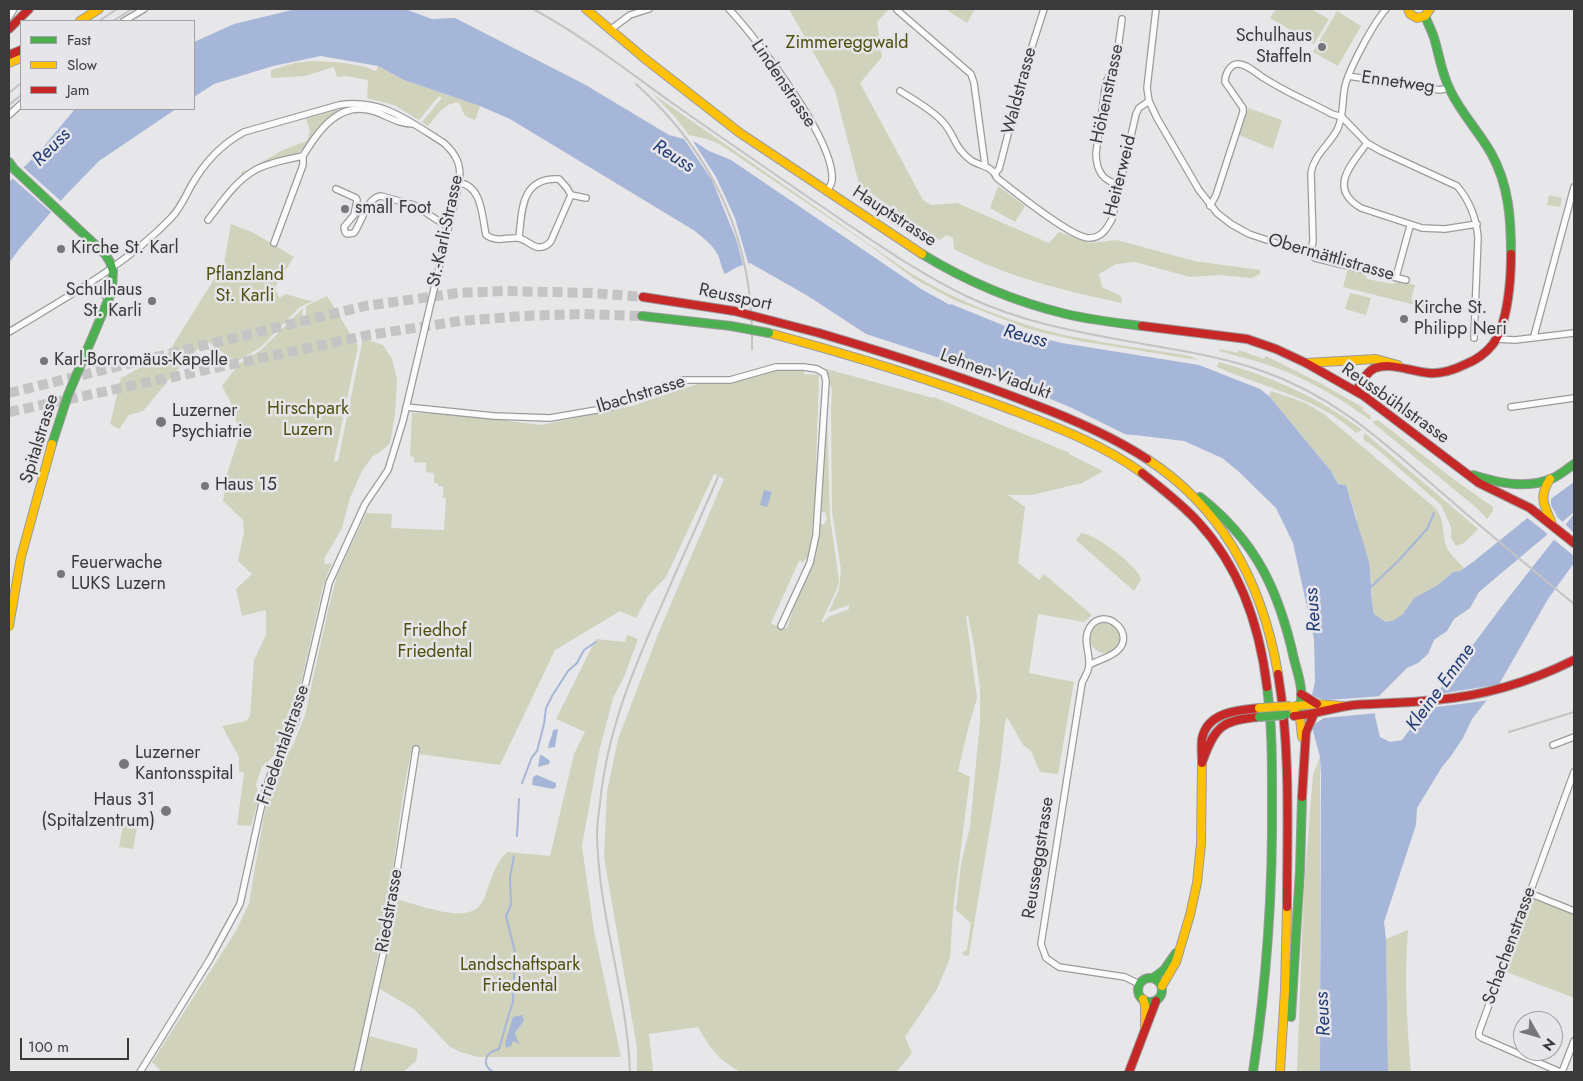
<!DOCTYPE html>
<html>
<head>
<meta charset="utf-8">
<style>
	body { margin:0 }
	#map { position:relative; width:1583px; height:1081px; overflow:hidden; background:#e7e6e8; font-family:Jost,sans-serif }
	canvas { display:block }
	.frame { position:absolute; inset:0; border:10px solid #3a3a3b; pointer-events:none }
	.legend { position:absolute; left:20px; top:20px; width:175px; height:90px; box-sizing:border-box; background:#e6e5e9; border:1px solid #a1a1a3; margin:0; padding:6px 9px; list-style:none; font-size:15px; color:#3a3a3b }
	.legend li { display:flex; align-items:center; gap:10px; height:25px }
	.legend b { width:25px; border:1px solid #a1a1a3 }
	.north { position:absolute; left:1513px; top:1011px; width:50px; height:50px; box-sizing:border-box; background:#e6e5e9; border:1px solid #a1a1a3; border-radius:50%; rotate:128deg; font-size:14px; font-weight:700; line-height:20px; text-align:center; color:#3a3a3b }
	.north::after { content:''; display:block; margin:auto; width:18px; height:22px; background:#777678; clip-path:polygon(50% 0,100% 100%,50% 72%,0 100%) }
	.scale { position:absolute; left:20px; top:1038px; width:109px; height:22px; box-sizing:border-box; border:2px solid #3a3a3b; border-top:0; padding-left:6px; font-size:15px; line-height:18px; white-space:nowrap; color:#3a3a3b; -webkit-text-stroke:4px #e6e5e9; paint-order:stroke }
</style>
</head>
<body>
<div id="map">
<canvas width="1583" height="1081"></canvas>
<div class="frame"></div>
<ul class="legend">
<li><b style="height:6px;background:#4caf50"></b>Fast</li>
<li><b style="height:6px;background:#ffc107"></b>Slow</li>
<li><b style="height:6px;background:#c62828"></b>Jam</li>
</ul>
<div class="north">N</div>
<div class="scale">100 m</div>
</div>
<script>
const context = document.querySelector('canvas').getContext('2d');
context.lineJoin = 'round';
function fill(path, color) { context.fillStyle = color; context.fill(path, 'evenodd'); }
function stroke(path, color, width, dash) { context.strokeStyle = color; context.lineWidth = width; context.lineCap = dash ? 'butt' : 'round'; context.setLineDash(dash || []); context.stroke(path); }
function write(font, color, halo, rows, align = 'center') {
  context.font = font + ' Jost,sans-serif'; context.lineWidth = 5; context.setLineDash([]); context.textBaseline = 'middle'; context.strokeStyle = halo; context.fillStyle = color; for (const [text, x, y, turn = 0] of rows) {
    context.save(); context.translate(x, y); context.rotate((+turn || 0) * Math.PI / 180); context.textAlign = isNaN(turn) ? turn : align; if (halo) context.strokeText(text, 0, 0); context.fillText(text, 0, 0); context.restore();
  }
}
const green = new Path2D(`
	M789 9H889L877 22 882 57 860 83 923 200 931 205 957 203 1049 243 1059 232 1089 243 1117 240 1194 261 1260 270V274L1252 278 1219 275 1190 277 1135 262 1116 264 1099 274 1102 287 1121 296 1122 303C1062 290 1009 278 954 249L953 238 947 235 939 240 905 218 859 184 835 91Z
	M945 9H975L967 23Z
	M1276 9H1311L1329 19 1314 44 1270 18Z
	M1337 11 1361 26 1338 66 1313 52Z
	M311 61C332 62 356 62 376 71L378 66 404 80 480 106 475 120 465 116 459 103C446 100 435 118 428 126L422 122 442 98 439 96 419 120 394 105 367 98 368 80 347 76 337 77 334 67 305 76 271 78V70L295 63Z
	M653 94 909 272C953 300 1018 325 1069 336 1109 344 1149 349 1190 356L1198 360 1080 341 1044 333 1026 328 954 300 913 278 866 243 721 145 707 139 689 135 675 117Z
	M343 108 321 124 304 148 298 153 255 168 242 175 241 173 244 170 246 171 283 150 307 141 310 131 306 119Z
	M1248 108 1282 120 1273 149 1239 135Z
	M998 186 1025 206 1015 222 990 208Z
	M1549 195 1562 198 1560 207 1547 205Z
	M231 224 254 233 294 257 275 287 279 298 286 294 306 300 313 301 300 307 261 347 236 362 208 342 188 357 143 411 129 415 119 429 110 424 121 378 168 353 224 263Z
	M1348 269 1365 273 1367 279 1392 284 1400 281 1415 285 1411 300 1432 305 1431 309 1343 287Z
	M1350 293 1371 298 1366 315 1345 309Z
	M327 296 358 346 334 461H338L363 338 383 345 392 359 397 379 395 414 391 438 390 443 384 449 372 457 362 471 350 498 342 528 324 559 325 564 332 563 323 586 293 718 275 755 262 767 256 784 259 798 251 826 237 825 244 773 239 771V757L222 726 246 721 250 716 254 660 266 635V610L242 616 236 589 252 574 238 561 244 532 243 520 223 501 227 474 240 434 230 401 222 386 239 364 261 350 303 308 302 328 305 326 306 306Z
	M1220 349 1238 353 1239 350 1264 359 1266 356 1320 383 1364 408 1362 410 1371 416 1370 420C1343 400 1314 383 1282 370 1262 362 1240 357 1219 351Z
	M1219 362C1270 376 1320 398 1362 430L1356 433C1317 397 1264 388 1217 367Z
	M823 368 933 398 934 397 1070 453 1069 454 1103 471 1082 483 1032 495H1008L1025 507 1018 563 1039 580 1044 574 1092 615 1084 622 1038 614 1029 673 1074 682 1058 774 1040 772 1031 751 1023 745 1007 717 1005 723 1000 767 969 955 965 956 962 953 967 949 971 923 956 910 961 864 970 827 980 721V687L974 645 968 616H966L977 698 969 725 958 771 970 777 953 910 950 958 937 989 905 1037 912 1053 896 1072H741C720 1062 709 1047 698 1027L649 1034 653 1072H637V1048L604 857 607 792 618 739 659 632 724 479 714 474 666 577 648 596 636 618 620 611 555 650 500 765 411 753C402 793 398 834 392 874 381 940 369 1007 353 1072H162L152 1062 236 931 249 903 266 804 278 770 293 745 305 715 329 606 337 576 366 513 392 514 391 528 444 530 446 498H443V486H438V483H434V473L426 472V463L414 462V457L410 456 412 413 450 414 541 425 632 406 694 385 774 369 804 371V374L819 375 816 466 817 488 809 559H805L804 562 799 561 771 623 781 629 787 628 792 613 814 560 819 523 824 525 827 519 825 512H821L827 414 830 517 839 581 837 589 821 622H824L828 617 849 609V605L829 612 839 589 841 570 832 511 831 409 832 389Z
	M1271 391 1306 403 1325 415 1435 508C1445 519 1442 533 1446 546 1450 555 1458 561 1464 568L1460 571 1453 572 1439 585 1414 598 1403 614 1394 620 1386 622 1374 614 1372 603 1371 574 1357 524V519L1346 485 1338 484 1331 471 1269 396Z
	M1378 420 1452 478 1493 507V511L1487 519 1478 509 1372 422Z
	M1365 433 1470 522 1478 529 1464 543 1456 546 1451 538V527L1441 505 1377 449 1364 440 1363 437Z
	M1081 533C1094 533 1139 567 1141 579L1134 591 1076 540Z
	M1090 638a15 15 0 1 1 30 0a15 15 0 1 1-30 0Z
	M627 635 638 639 624 677 613 698 599 752 582 846 594 931 621 1057H478L460 1052 449 1046 414 1009 380 989 396 899C415 904 454 919 472 911 480 908 484 900 486 893 492 877 495 864 507 852L550 856 574 754 585 732 556 719 596 639 625 642Z
	M1320 757V1072H1297L1304 888 1313 775Z
	M123 825 137 827 133 849 119 847Z
	M1536 899 1574 914V998L1504 971V965L1508 963 1529 902Z
	M1408 930C1404 978 1407 1024 1411 1072H1388L1386 939Z
	M369 1036 418 1049 416 1061 403 1072H361Z`);
const water = new Path2D(`
	M296 9H405L432 19 455 18 584 84 669 135 695 142 709 151 731 160 921 289 950 305 951 304 1022 333 1062 343 1199 365 1260 389 1269 396 1331 471 1338 484 1346 485 1369 562C1372 579 1370 597 1374 614L1386 622 1394 620 1403 614 1414 598 1438 585 1453 572 1460 571 1473 562 1552 498 1574 482V512L1479 592 1470 608 1454 619 1447 631 1434 640 1428 654 1418 663 1407 668 1377 698 1375 716 1380 737 1390 742 1402 740 1502 606 1574 514V563L1548 599 1498 686 1472 719 1463 738 1451 756 1442 767 1417 808 1416 825 1384 922 1386 939 1388 1072H1320L1321 775 1320 757 1308 712 1315 682 1314 639 1293 543 1276 508 1237 470 1222 458 1184 441 1135 435 1067 431 884 358 866 334 808 296 750 263 737 267 725 274C721 268 721 262 718 255 713 245 704 239 695 231L510 119 480 106 404 80 378 66 321 56 273 66 214 84 194 97V42L234 24Z
	M75 109H176L99 161 65 196 20 248 9 263V182L39 152Z
	M764 490 772 492 767 507 760 505Z
	M558 729 555 747 548 748C549 741 552 737 553 730Z
	M540 755H542L550 761 549 764 538 767Z
	M537 775 556 783V787L553 789 532 785 533 777Z
	M522 1015 524 1020C517 1033 511 1029 520 1044L513 1041 511 1046 506 1048 505 1043 513 1017Z`);
const pier = new Path2D(`
	M682 136 691 138 716 177 735 218 749 266 744 268 736 239 712 180Z
	M23 167 63 203 53 214 12 178Z
	M860 332 964 366 1022 387 1072 408 1133 438 1067 434 975 404 882 360 865 336Z
	M1551 495V505L1558 518 1564 523 1550 536 1525 516Z
	M1564 523 1574 533V556L1552 538Z
	M1502 684 1491 700 1421 709 1432 695Z
	M1310 694 1318 698 1327 700 1383 696 1379 699 1378 713 1324 718 1315 724 1311 733 1305 712Z`);
const stream = new Path2D(`
	M1370 588 1400 559 1427 529 1434 513
	M522 783 532 757 537 751 544 724 546 708 552 696 568 671 577 663 584 650 596 642
	M517 836 519 799
	M493 1072C480 1064 486 1052 499 1049L509 1014 513 1002 515 952 506 916 511 905 510 877 514 856`);
const highwayTunnel = new Path2D(`
	M9 393 365 306 458 293 504 291 593 293 643 297
	M9 412 369 335 460 321 523 316 582 314 642 316`);
const street = new Path2D(`
	M729 9C757 39 836 141 832 181 831 185 829 188 827 192
	M1156 9 1147 88 1149 101 1157 118 1199 190 1217 213 1231 224 1249 234 1303 252 1307 251 1315 258 1406 280
	M897 10 971 74 974 83 985 165
	M9 17 14 9
	M124 21 144 9
	M610 30 630 15 649 9
	M1348 76 1440 90 1448 88
	M900 91C914 100 931 109 942 121 955 134 954 149 972 161 982 167 991 165 997 178 1014 191 1071 238 1089 238 1102 238 1107 228 1112 219L1136 114 1139 108 1149 101
	M9 115 21 104
	M1342 117 1367 143 1381 151 1457 186C1470 201 1476 217 1478 237L1474 338
	M1367 143C1352 164 1327 188 1361 208L1422 228 1445 229 1477 224
	M995 173 999 169 1026 65 1044 9
	M459 183C482 185 482 217 486 235 497 243 506 237 518 238 525 239 530 245 537 247 543 248 548 245 551 241L571 195 586 198
	M1121 184C1103 183 1096 170 1096 153L1106 82 1116 64 1122 19
	M336 189 356 198 357 200 354 215 344 227 345 232 347 234 354 233C362 222 367 197 381 196L414 205 448 227
	M1210 206 1216 195 1243 112V108L1225 82C1225 75 1229 65 1237 64 1246 63 1257 74 1264 78 1285 92 1310 102 1332 114L1342 117
	M208 220C222 202 236 180 257 169 271 162 288 159 303 156 319 129 341 99 376 112 389 117 399 124 413 124
	M519 238C522 210 521 177 559 179L567 188 571 195
	M274 243 303 165V156
	M1307 251 1312 247 1313 240 1311 173C1314 154 1330 145 1338 128 1344 114 1342 100 1345 86 1350 67 1373 24 1386 9
	M1396 277 1410 226
	M87 284 101 291 108 299
	M9 332C65 298 125 266 171 218 180 209 185 197 191 186 204 163 220 145 244 132L339 105C382 98 410 122 444 143 457 155 462 166 459 183L403 421 388 470 365 504 329 583 302 699 295 723 270 776 264 794 240 904 210 959 140 1072
	M1534 336 1574 187
	M1496 339 1515 340 1574 333
	M406 407 494 416 550 418 608 408 658 391 682 380H730L776 367H804L817 369 824 373 826 381 816 535 810 563 781 626
	M1511 407 1574 398
	M1089 665C1098 660 1109 658 1117 651 1137 634 1105 605 1090 627 1082 639 1090 652 1089 665 1089 671 1084 678 1082 683L1041 944 1046 958 1059 967 1125 977 1139 984
	M1553 745 1574 737
	M1529 893 1574 911
	M357 1072 386 941 416 749
	M1560 1072 1482 1038 1479 1036V1032L1574 772
	M1562 1072 1574 1041`);
const fast = new Path2D(`
	M1425 16C1428 24 1433 33 1435 41 1440 59 1442 75 1451 92 1462 114 1479 132 1491 153 1509 185 1511 219 1511 254
	M9 162 14 169 105 254 110 262 113 271 112 291 68 395 52 444
	M922 254C966 281 1016 302 1066 314 1091 320 1117 323 1142 326
	M642 316 731 326
	M1473 475C1498 483 1526 489 1551 479 1559 476 1567 469 1574 464
	M1200 497C1256 541 1279 591 1294 659 1298 675 1305 692 1299 708L1284 715
	M1138 990a12 12 0 1 1 24 0a12 12 0 1 1-24 0Z
	M1153 978 1164 970 1176 953
	M1291 1017 1300 870 1302 797
	M1253 1072C1267 980 1273 889 1272 796 1272 760 1272 723 1267 687`);
const slow = new Path2D(`
	M586 9 644 58 740 133 922 254
	M1408 9 1410 14 1417 18 1425 16 1430 9
	M80 21 99 9
	M9 63 21 58
	M769 333C851 355 932 380 1012 410 1056 427 1104 445 1142 473
	M1306 363 1376 359 1398 365
	M1147 459C1224 509 1263 585 1278 674
	M1550 479C1539 496 1543 504 1551 521
	M9 626 21 557 52 444
	M1296 706 1317 704 1342 706
	M1291 707 1300 718 1302 737
	M1162 986 1176 962 1190 915 1197 883 1201 844 1202 763
	M1143 999 1145 1005V1026
	M1280 1072 1285 990 1287 907`);
const jam = new Path2D(`
	M9 29 29 9
	M9 55 21 50
	M643 297 734 311
	M1142 326 1247 339 1276 349 1306 363 1364 396 1479 483 1530 508 1574 543
	M819 333C890 354 961 376 1030 403 1070 418 1110 435 1147 459
	M1356 391C1361 383 1366 372 1375 368 1392 362 1412 372 1429 373 1441 374 1454 370 1466 364 1476 360 1486 353 1493 344 1508 323 1511 280 1511 254
	M1142 473C1162 489 1182 504 1199 523 1240 568 1260 628 1267 687
	M1278 674C1291 751 1287 829 1287 907
	M1301 694 1317 704
	M1294 716C1315 715 1334 707 1354 705 1381 703 1408 703 1435 700 1484 696 1530 682 1574 660
	M1203 760C1215 726 1223 720 1259 717
	M1202 763C1202 755 1201 746 1202 739 1207 712 1238 710 1259 708
	M1302 797 1306 732 1314 714
	M1129 1072 1156 1001`);
const rail = new Path2D(`
	M533 9C583 36 629 72 675 105 732 145 789 184 846 223 885 249 924 276 966 296 1022 323 1082 333 1143 344 1183 351 1223 357 1262 371 1338 397 1388 447 1448 498 1489 534 1532 569 1574 604
	M99 21 117 9
	M113 21 132 9
	M636 84C715 155 755 243 752 350
	M9 93 21 83
	M9 105 21 95
	M1509 732 1574 712
	M630 1072C627 991 598 914 597 833 597 823 599 813 600 803 607 731 634 667 663 602 681 560 700 519 718 477`);
const fastBridge = new Path2D(`
	M731 326 769 333
	M1259 717 1284 715`);
const slowBridge = new Path2D(`
	M1259 708 1291 706`);
const jamBridge = new Path2D(`
	M734 311 819 333`);
const markers = [
	[1322,47,5,"#777678"],
	[345,209,5,"#777678"],
	[61,249,5,"#777678"],
	[152,301,5,"#777678"],
	[1404,319,5,"#777678"],
	[44,361,5,"#777678"],
	[161,422,6,"#777678"],
	[205,486,5,"#777678"],
	[61,574,5,"#777678"],
	[124,764,6,"#777678"],
	[166,811,6,"#777678"]
];
const poiNames = [
	["Schulhaus",1312,37,"right"],
	["Staffeln",1312,58,"right"],
	["small Foot",355,209],
	["Kirche St. Karl",71,249],
	["Schulhaus",142,291,"right"],
	["St. Karli",142,312,"right"],
	["Kirche St.",1414,309],
	["Philipp Neri",1414,330],
	["Karl-Borromäus-Kapelle",54,361],
	["Luzerner",172,412],
	["Psychiatrie",172,433],
	["Haus 15",215,486],
	["Feuerwache",71,564],
	["LUKS Luzern",71,585],
	["Luzerner",135,754],
	["Kantonsspital",135,775],
	["Haus 31",155,801,"right"],
	["(Spitalzentrum)",155,822,"right"]
];
const parkNames = [
	["Zimmereggwald",847,44],
	["Pflanzland",245,276],
	["St. Karli",245,297],
	["Hirschpark",308,410],
	["Luzern",308,431],
	["Friedhof",435,632],
	["Friedental",435,653],
	["Landschaftspark",520,966],
	["Friedental",520,987]
];
const streetNames = [
	["Ennetweg",1398,83,8],
	["Lindenstrasse",783,84,56],
	["Waldstrasse",1020,91,-75],
	["Höhenstrasse",1108,94,-78],
	["Heiterweid",1121,176,-76],
	["Hauptstrasse",894,217,33],
	["St.-Karli-Strasse",446,231,-78],
	["Obermättlistrasse",1331,258,16],
	["Reussport",735,298,12],
	["Lehnen-Viadukt",995,375,20],
	["Ibachstrasse",641,395,-17],
	["Reussbühlstrasse",1395,404,35],
	["Spitalstrasse",40,439,-73],
	["Friedentalstrasse",284,745,-71],
	["Reusseggstrasse",1039,858,-81],
	["Riedstrasse",390,911,-80],
	["Schachenstrasse",1510,946,-70]
];
const waterNames = [
	["Reuss",52,148,-45],
	["Reuss",673,157,32],
	["Reuss",1025,337,15],
	["Reuss",1314,610,-94],
	["Kleine Emme",1441,688,-54],
	["Reuss",1324,1014,-93]
];
fill(green, '#d1d2bb');
fill(water, '#a5b6d8');
fill(pier, '#e7e6e8');
stroke(stream, '#a5b6d8', 2);
stroke(highwayTunnel, '#c4c4c5', 10, [10, 5]);
stroke(street, '#9b9b9c', 8);
stroke(fast, '#9b9b9c', 10);
stroke(slow, '#9b9b9c', 10);
stroke(jam, '#9b9b9c', 10);
stroke(street, '#fbfbfc', 5.5);
stroke(fast, '#4caf50', 8);
stroke(slow, '#ffc107', 8);
stroke(jam, '#c62828', 8);
stroke(rail, '#c3c3c4', 2);
stroke(fastBridge, '#9b9b9c', 10, []);
stroke(slowBridge, '#9b9b9c', 10, []);
stroke(jamBridge, '#9b9b9c', 10, []);
stroke(fastBridge, '#4caf50', 8);
stroke(slowBridge, '#ffc107', 8);
stroke(jamBridge, '#c62828', 8);
for (const [x, y, r, color] of markers) { const dot = new Path2D(); dot.arc(x, y, r, 0, 2 * Math.PI); context.fillStyle = color; context.fill(dot); stroke(dot, '#e6e5e9', 2); }
write('18px', '#3a3a3b', '#e6e5e9', poiNames, 'left');
write('18px', '#50510f', '#e6e5e9', parkNames);
write('18px', '#3a3a3b', '#e6e5e9', streetNames);
write('italic 19px', '#203a74', '#e6e5e9', waterNames);
</script>
</body>
</html>
